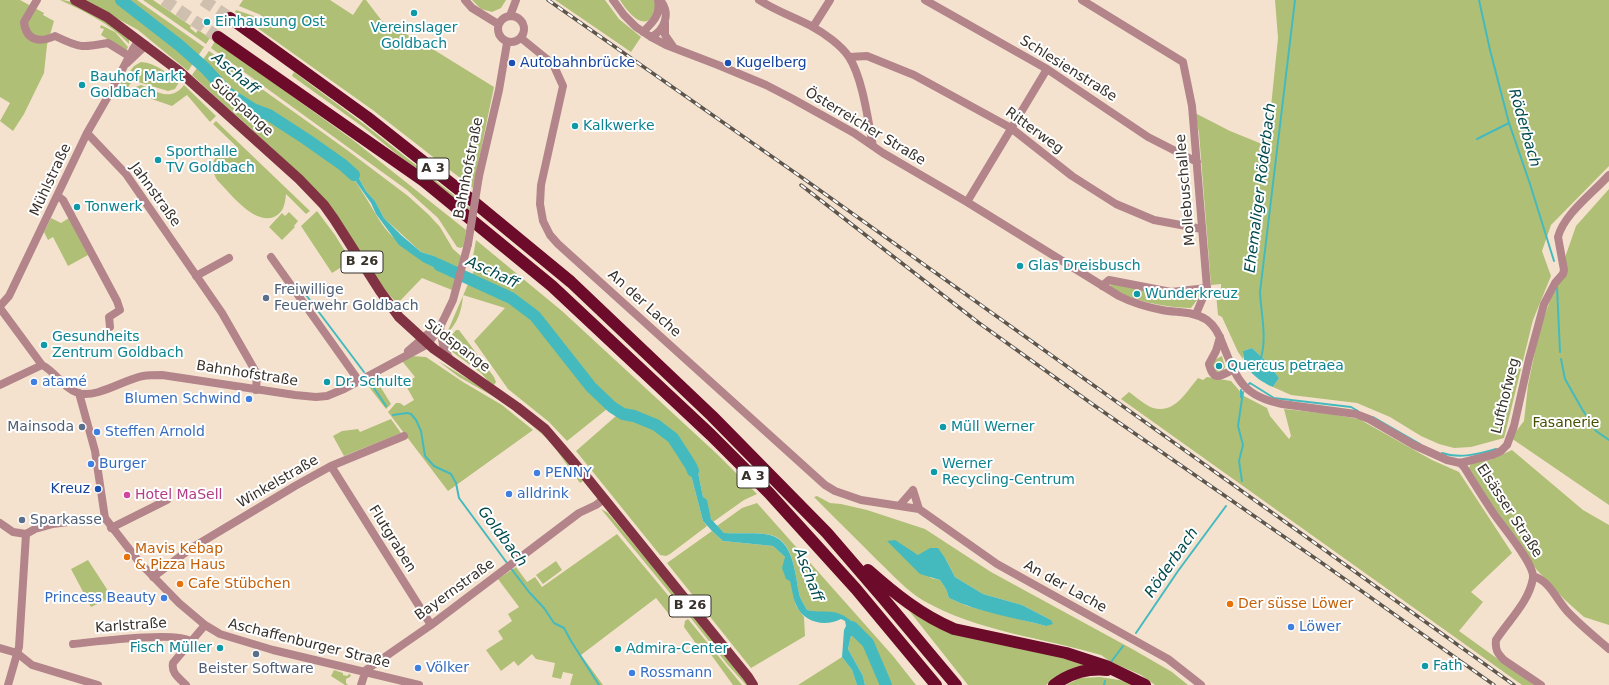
<!DOCTYPE html>
<html>
<head>
<meta charset="utf-8">
<style>
	body { margin:0 }
	canvas { display:block; background:#f4e2cf }
</style>
</head>
<body>
<canvas width="1609" height="685"></canvas>
<script>
const context = document.querySelector('canvas').getContext('2d');
context.lineJoin = 'round';
function fill(path, color) { context.fillStyle = color; context.fill(path, 'evenodd'); }
function stroke(path, color, width, dash) { context.strokeStyle = color; context.lineWidth = width; context.lineCap = dash ? 'butt' : 'round'; context.setLineDash(dash || []); context.stroke(path); }
function write(font, color, halo, rows, align = 'center') {
  context.font = font + ' "DejaVu Sans",sans-serif'; context.lineWidth = 4; context.setLineDash([]); context.textBaseline = 'middle'; context.strokeStyle = halo; context.fillStyle = color; for (const [text, x, y, turn = 0] of rows) {
    context.save(); context.translate(x, y); context.rotate((+turn || 0) * Math.PI / 180); context.textAlign = isNaN(turn) ? turn : align; if (halo) context.strokeText(text, 0, 0); context.fillText(text, 0, 0); context.restore();
  }
}
const green = new Path2D(`
	M0 0H20L44 13 43 15 54 21 47 45 44 73 24 114 13 131 0 121 10 103 0 97Z
	M60 0C80 0 109 24 126 35L129 39V44C109 23 86 12 60 0Z
	M84 0H137L204 47 188 71 138 30Z
	M143 0H153L191 26 190 28 196 33 198 30 210 38 206 44Z
	M243 0H330L353 15 363 0H366L382 21 431 48 494 87 473 188 374 111 235 12 236 10 260 18 261 15 239 6Z
	M472 0H506L501 8 492 12 481 9Z
	M555 0H605L619 19 641 37 631 52Z
	M620 0H654L656 4C655 8 654 14 652 17 641 31 625 8 620 0Z
	M1275 0H1609V166L1551 225 1542 251 1551 276 1533 320 1504 438 1471 447 1454 448 1439 444 1421 436 1390 417 1357 403 1291 395 1273 387 1279 378 1267 362 1252 348 1243 351V359L1238 352 1222 317 1218 315 1216 294 1221 292V284L1211 285 1199 133 1195 113 1230 131 1267 146 1278 38Z
	M101 25 115 32 128 47 126 51 101 35 104 29 100 28Z
	M215 41 353 140 466 230 464 246 461 248 457 247 438 218 407 190 211 48Z
	M209 51 347 150 408 196 429 215 440 227 453 249 461 256 452 290 422 278 397 304C391 296 384 289 378 281 359 253 345 223 322 198 282 154 235 116 192 75ZM340 160 357 175 366 191 375 201 384 218 421 252 434 256 452 276C431 267 405 250 389 233 379 222 370 203 361 190 355 179 346 171 340 160Z
	M141 62C156 63 167 73 179 82L175 89 168 91 135 81C128 82 129 90 123 93L121 91 120 84 134 66Z
	M294 72 364 124 470 208 469 212 363 127 292 76Z
	M141 85C158 92 171 102 184 85L216 116 210 122 187 95 172 106 149 98 144 99 134 94 131 99 129 94 133 88Z
	M216 121 310 211 306 214 286 194C285 204 284 212 274 217 254 225 230 193 217 180 206 160 219 149 238 148L213 124Z
	M1609 189V505L1511 438 1524 421 1528 385 1539 332 1576 226Z
	M317 211 335 235 351 261 332 273 301 226Z
	M289 212 298 221 294 226 295 227 282 240 269 227 282 213 285 216Z
	M51 218 61 223 69 218 88 255 68 266 53 237 48 240 44 232Z
	M476 240 562 311 717 454 757 494 744 500 713 522 711 519 703 497 698 472 684 460 691 475 703 521 707 526 670 554 666 556 660 555 576 451 616 416 607 409 567 441 549 422 508 389 474 341 505 308 463 295C462 311 457 324 446 335L475 268 471 267Z
	M1111 283 1203 292 1191 308C1162 307 1135 302 1110 287Z
	M456 330H459L494 377 496 382 494 385 489 382 481 373 447 348 445 343Z
	M412 356 426 357 463 382 502 405 533 430 448 491 388 412 396 403H400L404 406 414 400 405 384 415 377 402 361Z
	M1222 356 1225 367C1223 372 1220 373 1215 371L1213 364 1216 359Z
	M438 361 498 397 551 440 583 481 580 483 550 441 515 411 498 399 459 377Z
	M1207 377 1231 381 1244 396 1267 408 1270 416 1289 439 1291 436 1284 409 1330 414 1359 419 1432 460 1459 472 1512 553 1471 592 1483 602 1459 631 1534 685H1522L1121 399 1129 392C1136 397 1145 405 1153 408 1175 414 1186 392 1198 378L1203 380Z
	M375 378 391 404 386 409 366 383Z
	M391 419 401 433 344 456 333 436 342 431 358 429 360 432Z
	M1512 450 1583 510 1609 525V625L1584 617 1565 600 1536 569 1519 542 1489 501 1469 468 1471 463 1490 460Z
	M817 496 830 503 841 504 867 510 925 529 991 572 1134 650 1172 672 1188 685H1155L1141 675 1111 662 1101 655C1043 638 977 631 924 601 907 591 893 575 878 561 857 540 835 518 814 497ZM909 551 918 555 945 558 955 577 983 594 1022 605 1051 620 1046 626 967 606 949 598 946 589 940 580 931 578Z
	M757 503 893 656 916 685H865L863 676 848 649 851 636H863L858 627 832 612H817L807 610C804 604 800 599 799 593 795 574 794 541 771 535 756 532 739 534 724 533L717 526 742 508Z
	M601 509 608 513 684 604 683 609Z
	M712 531 723 541 773 546 785 557 796 606 804 617 805 636 751 668 667 563Z
	M617 534 682 612 672 618 656 598 581 655 603 685H570L573 674 563 672 561 679 552 677 555 663 536 659 532 654 518 666 514 661 501 671 486 650 503 639 498 631 512 621 508 614 519 607 498 579 516 567 527 582 535 577 542 587Z
	M88 560 112 597 91 607 71 569Z
	M556 561 562 570 543 584 536 575Z
	M903 603 938 628 954 634 1064 657 1095 666 1058 676 1046 685H968Z
	M692 616 697 619 749 685H746L727 664 690 617Z
	M688 619 742 685H733L707 649 702 652 684 627 685 621Z
	M842 657 852 670 857 685H798Z
	M334 670 343 673V675L347 676 349 674 351 675 350 677 346 679V683L348 685H345L331 676Z
	M1100 677 1125 681 1132 685H1066L1080 678Z`);
const water = new Path2D(`
	M132 5 159 25 155 28 131 11Z
	M340 159 357 175 366 191 375 201 384 218 401 235 421 252 434 256 453 266 452 276 423 262 399 245 376 214 371 203 354 179 345 170Z
	M1252 348 1267 362 1279 378 1273 387C1257 380 1243 369 1243 351Z
	M685 458H689L698 472 703 497 707 500 711 519 724 533C739 534 756 532 770 535 794 541 795 574 799 593 800 599 804 604 807 610 815 612 823 611 832 612 845 613 857 625 864 636H851L848 649 863 676 865 685H857L852 670 842 657 844 630 846 626 845 621 841 619C825 627 804 623 796 605 793 598 792 589 790 581L786 579 782 568 785 557 773 546 723 541 712 531 703 521 691 475 683 460Z
	M895 540 918 555 930 548H938L945 558 955 577 983 594 1022 605 1051 620 1053 624 1046 626C1013 617 980 613 949 598L946 589 940 580 920 574 887 541Z`);
const stream = new Path2D(`
	M1479 0 1490 50 1509 123 1530 184 1554 261
	M1477 139 1509 123
	M1557 287 1560 352
	M303 291 364 372
	M1261 358C1267 337 1261 313 1260 292L1295 0
	M1561 359 1565 379 1582 409 1596 431 1609 440
	M370 382 386 406
	M1249 384 1250 383 1274 398 1351 407 1358 411
	M1241 397V390
	M393 415 407 413 411 414 416 420 421 431 425 456 434 466 451 474 456 483 459 498 507 563
	M1373 417 1420 444
	M1442 453C1459 459 1479 454 1496 449
	M1242 481 1239 461 1243 445 1238 426 1243 392
	M510 567 529 592 544 608 554 623 564 628 571 641 599 685
	M1136 633 1178 571 1226 506
	M1111 662 1123 646
	M1104 685 1105 681`);
const river = new Path2D(`
	M121 0 179 45 205 68 228 93 253 109 269 115 306 139 343 165 354 175
	M439 265 511 298 535 316 591 387 612 407 623 414 634 416 656 425 673 438 691 466 693 471
	M852 627 868 643 886 685`);
const highwayTunnel = new Path2D(`
	M164 0 218 37
	M203 0 230 18`);
const minor = new Path2D(`
	M37 0 24 22C26 41 40 43 55 36 80 48 81 48 108 43L129 56
	M465 0 472 8 498 24
	M613 0 624 15 636 27 651 37 666 45 718 65 766 85 793 99 854 133 883 153 967 202 1119 296C1133 303 1146 307 1162 310 1177 313 1194 311 1207 320 1215 326 1220 336 1223 345 1237 379 1242 396 1282 404L1356 414 1369 419 1414 445 1447 460 1460 463 1492 455 1501 451 1507 445 1514 426 1529 359 1544 304 1555 283 1563 274 1564 270 1558 237C1564 214 1593 193 1609 175
	M759 0C776 11 794 17 811 26 824 33 841 45 849 57 863 79 868 121 873 146
	M925 0 1047 69 1148 137 1197 162
	M1082 0 1183 62 1192 106 1207 288 1196 314
	M498 29a13 13 0 1 1 26 0a13 13 0 1 1-26 0Z
	M510 16 516 0
	M665 23V35L674 48
	M813 27 830 0
	M643 32C653 22 661 15 658 0
	M651 37C665 30 671 13 660 0
	M521 38 553 64 563 86 541 185 540 204 543 221 550 235 558 244 825 485 835 491 861 500 919 509 997 564 1168 659 1201 685
	M849 57 867 56 914 75 1011 128 1072 176 1116 204 1154 220 1202 229
	M127 63 146 45
	M87 133 126 174 222 313 257 374 256 390
	M479 176 499 90 507 43
	M58 196 63 200 117 301 120 310 109 317 110 327
	M967 202 1047 69
	M271 257 359 381
	M196 276 229 258
	M1102 286 1109 280 1171 292 1207 288
	M0 306 9 296 87 133 110 93 133 49 139 40
	M0 308 42 365C56 372 63 388 78 393 96 399 125 379 143 376 149 375 156 375 162 375L295 395 316 397 327 396 344 389 428 344 440 327 453 300 468 244
	M440 327 443 345 450 360
	M1220 337 1216 351 1209 364C1213 381 1220 377 1232 370
	M408 351 437 326
	M0 385 42 365
	M79 393 95 451 105 518 140 563 179 603 205 625 220 634 273 650 419 685
	M1460 463 1464 467C1474 483 1483 498 1494 514 1502 526 1535 564 1533 578 1529 602 1509 620 1496 640 1495 649 1497 653 1504 660L1541 685
	M331 466 431 625
	M913 490 919 509
	M900 505 913 490
	M0 523 13 532 26 534 35 529 53 524 68 522 96 520 105 518
	M111 528 167 500
	M1533 576C1550 581 1556 599 1567 611 1580 625 1595 637 1609 649
	M153 577 190 549 295 486 331 466 404 436
	M73 644C93 642 177 631 190 641
	M0 648 17 653 32 665 98 685
	M8 685 19 647 26 534
	M186 685C179 678 171 673 173 663L205 625
	M361 685 366 670 431 625 579 513 596 505 604 499`);
const major = new Path2D(`
	M75 0 107 17 179 71 299 179 324 205 334 219 380 291 399 317 434 349 517 407 545 429 588 479 748 677 753 685`);
const highway = new Path2D(`
	M230 18 367 117 463 193 571 282 712 416 827 533 883 598 956 685
	M218 37 424 181 552 286 711 435 769 493 856 589 936 685
	M868 570C894 593 921 615 954 629L1066 653 1106 666 1145 685
	M1054 685C1069 674 1088 668 1107 670`);
const rail = new Path2D(`
	M548 0 804 179 1514 685
	M801 185 979 323 1095 406 1322 563 1494 685`);
const minorBridge = new Path2D(`
	M468 244 479 176`);
const markers = [
	[414,13,4,"#0f9aa8"],
	[207,22,4,"#0f9aa8"],
	[512,63,4,"#1a4fb4"],
	[728,63,4,"#1a4fb4"],
	[82,85,4,"#0f9aa8"],
	[575,126,4,"#0f9aa8"],
	[158,160,4,"#0f9aa8"],
	[77,207,4,"#0f9aa8"],
	[1020,266,4,"#0f9aa8"],
	[1137,294,4,"#0f9aa8"],
	[266,298,4,"#5c6f8a"],
	[44,345,4,"#0f9aa8"],
	[1219,366,4,"#0f9aa8"],
	[34,382,4,"#3f7fe0"],
	[327,382,4,"#0f9aa8"],
	[249,399,4,"#3f7fe0"],
	[82,427,4,"#5c6f8a"],
	[943,427,4,"#0f9aa8"],
	[97,432,4,"#3f7fe0"],
	[91,464,4,"#3f7fe0"],
	[934,472,4,"#0f9aa8"],
	[537,473,4,"#3f7fe0"],
	[98,489,4,"#1a4fb4"],
	[509,494,4,"#3f7fe0"],
	[127,495,4,"#d1479c"],
	[22,520,4,"#5c6f8a"],
	[127,557,4,"#e8710a"],
	[180,584,4,"#e8710a"],
	[164,598,4,"#3f7fe0"],
	[1230,604,4,"#e8710a"],
	[1291,627,4,"#3f7fe0"],
	[220,648,4,"#0f9aa8"],
	[618,649,4,"#0f9aa8"],
	[256,654,4,"#5c6f8a"],
	[1425,666,4,"#0f9aa8"],
	[418,668,4,"#3f7fe0"],
	[632,673,4,"#3f7fe0"]
];
const shields = [
	[433,169,32],
	[362,262,42],
	[753,477,32],
	[690,606,42]
];
const shieldNames = [
	["A 3",433,169],
	["B 26",362,262],
	["A 3",753,477],
	["B 26",690,606]
];
const cultureNames = [
	["Einhausung Ost",215,22],
	["Vereinslager",414,28,"center"],
	["Goldbach",414,44,"center"],
	["Bauhof Markt",90,77],
	["Goldbach",90,93],
	["Kalkwerke",583,126],
	["Sporthalle",166,152],
	["TV Goldbach",166,168],
	["Tonwerk",85,207],
	["Glas Dreisbusch",1028,266],
	["Wunderkreuz",1145,294],
	["Gesundheits",52,337],
	["Zentrum Goldbach",52,353],
	["Quercus petraea",1227,366],
	["Dr. Schulte",335,382],
	["Müll Werner",951,427],
	["Werner",942,464],
	["Recycling-Centrum",942,480],
	["Fisch Müller",212,648,"right"],
	["Admira-Center",626,649],
	["Fath",1433,666]
];
const transitNames = [
	["Autobahnbrücke",520,63],
	["Kugelberg",736,63],
	["Kreuz",90,489,"right"]
];
const streetNames = [
	["Schlesienstraße",1068,69,32],
	["Südspange",242,108,42],
	["Österreicher Straße",865,127,31],
	["Ritterweg",1034,131,36],
	["Bahnhofstraße",469,168,-79],
	["Mühlstraße",51,180,-65],
	["Mollebuschallee",1186,190,-95],
	["Jahnstraße",155,195,54],
	["An der Lache",644,304,42],
	["Südspange",457,346,37],
	["Bahnhofstraße",247,374,9],
	["Lufthofweg",1506,396,-76],
	["Winkelstraße",278,482,-30],
	["Elsässer Straße",1509,511,57],
	["Flutgraben",392,539,58],
	["An der Lache",1065,587,29],
	["Bayernstraße",455,590,-36],
	["Karlstraße",131,626,-4],
	["Aschaffenburger Straße",309,644,14]
];
const serviceNames = [
	["Freiwillige",274,290],
	["Feuerwehr Goldbach",274,306],
	["Mainsoda",74,427,"right"],
	["Sparkasse",30,520],
	["Beister Software",256,669,"center"]
];
const shopNames = [
	["atamé",42,382],
	["Blumen Schwind",241,399,"right"],
	["Steffen Arnold",105,432],
	["Burger",99,464],
	["PENNY",545,473],
	["alldrink",517,494],
	["Princess Beauty",156,598,"right"],
	["Löwer",1299,627],
	["Völker",426,668],
	["Rossmann",640,673]
];
const parkNames = [
	["Fasanerie",1566,423]
];
const hotelNames = [
	["Hotel MaSell",135,495]
];
const foodNames = [
	["Mavis Kebap",135,549],
	["& Pizza Haus",135,565],
	["Cafe Stübchen",188,584],
	["Der süsse Löwer",1238,604]
];
const waterNames = [
	["Aschaff",235,74,40],
	["Röderbach",1524,128,74],
	["Ehemaliger Röderbach",1261,188,-83],
	["Aschaff",492,273,25],
	["Goldbach",502,537,53],
	["Röderbach",1172,563,-55],
	["Aschaff",808,575,69]
];
fill(green, '#b0bf76');
fill(water, '#45babe');
stroke(stream, '#45babe', 2);
stroke(river, '#45babe', 12);
stroke(highwayTunnel, '#cebfae', 12, [12, 6]);
stroke(minor, '#b3858b', 8);
stroke(major, '#813243', 10);
stroke(highway, '#6c0b2a', 12);
stroke(rail, '#5e554b', 3.5);
stroke(rail, '#fff', 2, [6]);
stroke(minorBridge, '#b3858b', 8);
for (const [x, y, r, color] of markers) { const dot = new Path2D(); dot.arc(x, y, r, 0, 2 * Math.PI); context.fillStyle = color; context.fill(dot); stroke(dot, '#fff', 1.5); }
for (const [x, y, w] of shields) { const box = new Path2D(); box.roundRect(x - w / 2, y - 11, w, 22, 3); context.fillStyle = '#fff'; context.fill(box); stroke(box, '#38312a', 1); }
write('bold 13px', '#38312a', null, shieldNames);
write('14px', '#0d838f', '#fff', cultureNames, 'left');
write('14px', '#164399', '#fff', transitNames, 'left');
write('14px', '#38312a', '#fff', streetNames);
write('14px', '#4e5e75', '#fff', serviceNames, 'left');
write('14px', '#366cbe', '#fff', shopNames, 'left');
write('14px', '#465100', '#fff', parkNames);
write('14px', '#b23c85', '#fff', hotelNames, 'left');
write('14px', '#c56008', '#fff', foodNames, 'left');
write('italic 15px', '#004a4c', '#fff', waterNames);
</script>
</body>
</html>
